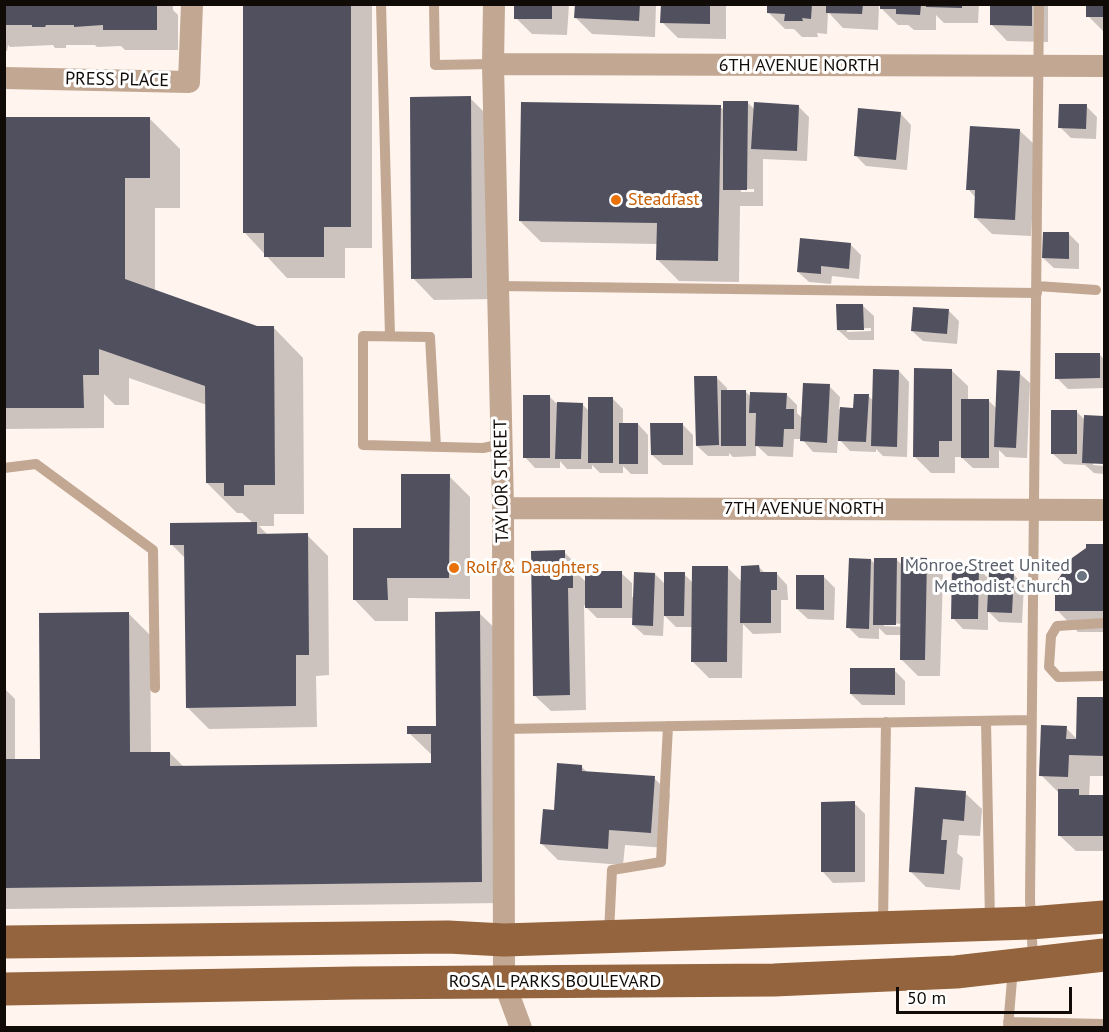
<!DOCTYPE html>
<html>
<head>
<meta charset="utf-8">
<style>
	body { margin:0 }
	#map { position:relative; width:1109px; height:1032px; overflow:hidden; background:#fff4ee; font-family:"PT Sans",sans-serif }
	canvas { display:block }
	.frame { position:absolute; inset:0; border:6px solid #110b08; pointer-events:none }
	.scale { position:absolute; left:896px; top:987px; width:176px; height:27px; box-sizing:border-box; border:3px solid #110b08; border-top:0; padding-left:8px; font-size:18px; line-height:21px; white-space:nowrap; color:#110b08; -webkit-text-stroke:4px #fff; paint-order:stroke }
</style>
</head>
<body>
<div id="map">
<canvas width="1109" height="1032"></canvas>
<div class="frame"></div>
<div class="scale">50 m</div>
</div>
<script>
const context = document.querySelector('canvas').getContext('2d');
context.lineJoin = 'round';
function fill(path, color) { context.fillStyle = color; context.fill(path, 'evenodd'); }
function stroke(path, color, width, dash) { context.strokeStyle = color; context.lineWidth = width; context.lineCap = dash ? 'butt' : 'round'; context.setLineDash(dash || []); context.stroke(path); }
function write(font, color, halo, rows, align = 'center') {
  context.font = font + ' "PT Sans",sans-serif'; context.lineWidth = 6; context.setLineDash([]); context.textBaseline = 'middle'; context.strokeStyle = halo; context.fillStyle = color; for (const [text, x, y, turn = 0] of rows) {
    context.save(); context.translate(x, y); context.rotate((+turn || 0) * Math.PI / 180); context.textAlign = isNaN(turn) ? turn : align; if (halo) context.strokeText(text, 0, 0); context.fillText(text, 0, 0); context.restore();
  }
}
const shadow = new Path2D(`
	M4 4H173V10L178 15V50H125L121 46 97 47 95 45H66V48H55L53 45 10 47 8 45 7 51H4Z
	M245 4H372V248H345V278H287L245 233Z
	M516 4H569L567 35 532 34 516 18Z
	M576 4H656L655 37 592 34 576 18Z
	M662 4H726V39L678 38 662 22Z
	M769 4H879L878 30 843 28 828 12 827 34 817 33 818 37H802L794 29H785L768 12Z
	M882 4H979L978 23H944L936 15V30H914L908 25H898L882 9Z
	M992 4H1048V42L1007 41 991 24Z
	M1088 4H1104V32L1088 16Z
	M470 98 491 119 493 299 434 300 413 278Z
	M747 102 755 110 798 106 809 117 807 161 763 159V206H740L739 282 679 281 658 260V244L541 242 520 221 720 107 725 111ZM741 189H754V192H741Z
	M1086 106 1097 117 1096 139 1071 138 1060 127Z
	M901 114 911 125 907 170 866 166 855 155Z
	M4 118H149L180 149V208H155V291L256 328 273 327 303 358 304 514H274V526H259L268 535H307L328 556 329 675 316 676 317 727 209 729 187 707 186 559 172 545 253 523 242 513H237L207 483V405L129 378V405H115L104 394V428L4 429Z
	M1019 130 1036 146 1031 236 992 234 975 217 976 198 968 189Z
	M1069 234 1079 244V269L1054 268 1043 258Z
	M851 245 861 255 859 279 832 276 831 284 809 282 798 272Z
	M863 306 874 316V340H849L838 330ZM871 328V331L847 332V329Z
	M948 310 959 321 957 344 923 341 912 331Z
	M1099 354 1104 359V388L1068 389 1057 378Z
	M951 370 968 386V400H988L997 409 1019 373 1030 383 1027 458 1006 457 999 450V468H973L961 457H955V473H931L915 457Z
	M899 371 909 382 907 457 883 456 876 449V452L850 451 838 438 837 453 813 452 802 439H794L793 457 768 456 756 445V456L733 457 729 453V456H708L697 446 716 377 727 388V391H745L751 397 786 394 797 405V413L803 419 829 386 840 397 839 409 854 410 868 396 874 401Z
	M549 396 556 403 582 404 589 411 612 398 623 409V424H638L648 435V474H631L623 466V473H600L592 465V469H567L560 461V468H535L525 457Z
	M1077 412 1085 420 1086 417 1104 418V463L1093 462V465L1104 466V474L1094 473 1085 465 1064 464 1053 454Z
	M682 424 693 435V465H663L652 455Z
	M449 476 470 497V599L408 598V621H375L354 599 402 529Z
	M1088 545 1104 546V632H1078L1057 610 1088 549Z
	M564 552 580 568V576L586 582 621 573 632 583V597H634L655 574 666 585 684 574 693 583 727 567 742 582 759 567 766 574H777L787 585 788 600H781V633L753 634 743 624 742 678H709L693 662V627H676L664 615 663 636 644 635 633 625 634 618H597L584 605 586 710 551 711 534 695Z
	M896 559 902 565 926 559 943 575 940 676H918L902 660V635H886L879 628V639L859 638 848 627 871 560 876 565ZM884 623 904 624V627L884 626Z
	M978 568 990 580 1013 574 1024 585 1022 623 999 622 988 611V630L963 629 953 618Z
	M824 577 835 588 834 620 808 619 797 609Z
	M128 613 150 635 151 753H170L184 767 432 764V755L409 733 437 727 479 613 501 634 503 903 4 909V688L15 699V761L42 760Z
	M894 670 905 681V705H862L851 694Z
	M1079 698 1104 699V776H1090L1089 797H1104V851H1076L1059 835 1060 794 1041 775 1066 728 1077 739Z
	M581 766 588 773 654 778 670 794 666 848 625 845 623 865 558 860 542 844Z
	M916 789 965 793 982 809 980 836 959 835 957 853 963 858 960 890 926 887 910 871Z
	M854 803 865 814V882L833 883 823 872Z`);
const building = new Path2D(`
	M4 4H157V30H103V25L74 27V25H46L45 27H32V25H4Z
	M243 4H351V227H324V257H264V233H243Z
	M514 4H552V19H514Z
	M575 4H640L639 21 574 18Z
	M661 4H710V24L660 23Z
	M767 4H812L811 19 802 18 803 21H784L785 14 767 13Z
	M826 4H863L862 14 826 13Z
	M926 4H962V8L926 7Z
	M990 4H1032V26L990 25Z
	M1086 4H1104V17H1086Z
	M880 5H921L920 15 896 14V9H880Z
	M471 96 472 278 411 279 410 97Z
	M723 101H748L747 190H723Z
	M521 102 721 105 718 261 656 260 657 223 519 221Z
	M754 102 799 105 797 151 751 149Z
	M1059 104H1087L1086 129 1058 128Z
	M858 108 901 112 896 160 854 156Z
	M5 117H150V178H125V279L257 326H274L275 485H244V496H224V483H206L205 386 99 349V375H83L84 408H5Z
	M970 126 1020 129 1015 220 974 218 975 190H966Z
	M1043 232H1069V259L1042 258Z
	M800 238 851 243 849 269 821 266V274L797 272Z
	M836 304H863L864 330H837Z
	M913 307 949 309 947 334 911 331Z
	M1055 353H1100V378L1055 379Z
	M914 368 952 369V441H939V457H913Z
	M873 369 899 370 897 447 871 446Z
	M997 370 1020 371 1016 448 994 447Z
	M694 376H717L719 445 696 446Z
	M803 383 830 384 827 443 800 441Z
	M721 390H746V446H721Z
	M750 392 787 393 786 409H794V429H784L783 447 755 446 756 413H749Z
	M854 394H869L866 442 838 441 840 407 853 408Z
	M523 395H550V458H523Z
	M588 397H613V463H588Z
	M961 399H989V458H961Z
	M557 402 583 403 581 459H555Z
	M1051 410H1077V454H1051Z
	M1084 415 1104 416V464L1082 463Z
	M619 423H638V464H619Z
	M650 423H683V455H651Z
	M401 474H450L449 578H387L388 600H353V528H401Z
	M257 522V534L308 533 309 655H296V706L186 708 184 545H170V523Z
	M1086 544H1104V611H1055V584L1072 558 1086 548Z
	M565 550V567H573V588H568L570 695 533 696 531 551Z
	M901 557 927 558 925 660H900Z
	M849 558 871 559 869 629 846 628Z
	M874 558H897L896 625H873Z
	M759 565 760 572H777V590H771V623H740L741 566Z
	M692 566H728L727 662H691Z
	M952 566H979L978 619H951Z
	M585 571H622V608H585Z
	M634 572 655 573 653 626 632 625Z
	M664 572H685L684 616H664Z
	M989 572 1014 573 1012 613 987 612Z
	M796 575H824V610L796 609Z
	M480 611 482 882 4 888V759H40L39 613 129 612 130 752H170V766L431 763V734H407V726H436L435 612Z
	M850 668H895V695L850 694Z
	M1077 697H1104V756L1069 755 1068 777 1039 776 1041 725 1067 726 1066 739H1076Z
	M557 763 582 765V771L655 776 651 833 609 830 608 849 540 844 543 809 554 810Z
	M915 787 966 791 964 821 943 819 941 840H947L944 874 909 872Z
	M1058 789H1079V795H1104V836H1058Z
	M855 801V872H821V802Z`);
const lane = new Path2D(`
	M381 4 390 336
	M434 4 435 65 493 64
	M499 286 1037 293
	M1037 286 1096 290
	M436 447 430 337 363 336V445L483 448 502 444
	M4 468 36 464 153 550 155 688
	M1104 623 1057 626 1051 636 1049 667 1058 677 1104 676
	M986 721 990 921
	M503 729 1031 720
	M883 923 886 722
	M609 933 612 870 661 862 668 726
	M1033 959 1030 899 1039 4
	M1008 1022 1104 1024
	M1008 1027 1013 968`);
const street = new Path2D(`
	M494 4 493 64 503 508 504 982 521 1028
	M493 64 1104 66
	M4 78 189 82 192 4
	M503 508 1104 510`);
const primary = new Path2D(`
	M4 942 448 937 504 940 1030 923 1104 917
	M4 989 353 983 774 980 956 972 1104 955`);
const markers = [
	[616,200,6,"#e8710a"],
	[454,568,6,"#e8710a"],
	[1082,576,6,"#6b7280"]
];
const streetNames = [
	["6TH AVENUE NORTH",799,66],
	["PRESS PLACE",117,80,1],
	["TAYLOR STREET",502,481,-91],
	["7TH AVENUE NORTH",804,509],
	["ROSA L PARKS BOULEVARD",555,982]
];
const foodNames = [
	["Steadfast",628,200],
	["Rolf & Daughters",466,568]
];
const worshipNames = [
	["Monroe Street United",1070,566],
	["Methodist Church",1070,587]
];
fill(shadow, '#0003');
fill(building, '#51505f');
stroke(lane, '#c2a792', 10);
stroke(street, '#c2a792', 22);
stroke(primary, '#93643d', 33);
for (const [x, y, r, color] of markers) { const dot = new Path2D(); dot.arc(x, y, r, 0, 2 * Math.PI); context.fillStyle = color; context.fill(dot); stroke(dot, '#fff', 2); }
write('18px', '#110b08', '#fff', streetNames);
write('18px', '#c56008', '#fff', foodNames, 'left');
write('18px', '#5b616d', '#fff', worshipNames, 'right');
</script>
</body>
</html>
